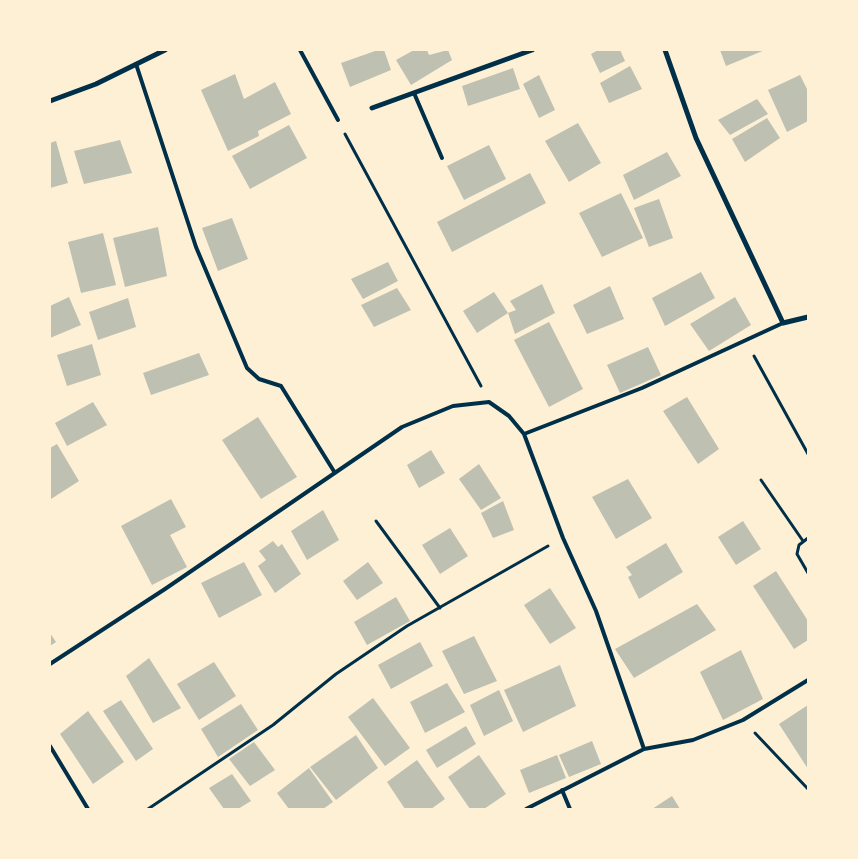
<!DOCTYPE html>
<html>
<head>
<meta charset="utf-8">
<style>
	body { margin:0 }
	#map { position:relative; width:858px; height:859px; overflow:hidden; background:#fdf0d5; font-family:Helvetica,sans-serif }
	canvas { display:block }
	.frame { position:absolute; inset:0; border:51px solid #fdf0d5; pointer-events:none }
</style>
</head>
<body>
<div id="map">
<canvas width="858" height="859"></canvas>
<div class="frame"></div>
</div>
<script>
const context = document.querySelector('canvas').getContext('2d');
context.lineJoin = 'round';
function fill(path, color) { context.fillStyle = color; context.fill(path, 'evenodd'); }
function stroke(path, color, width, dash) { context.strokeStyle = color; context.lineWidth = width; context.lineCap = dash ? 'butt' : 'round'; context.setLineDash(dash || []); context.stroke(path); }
const building = new Path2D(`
	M378 50H384L391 70 350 87 341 63Z
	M414 50H427L429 55 448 50 452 60 411 85 396 60Z
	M598 50H620L625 61 600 73 591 54Z
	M720 50H765L726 66Z
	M630 66 642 89 609 103 600 83Z
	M513 68 520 89 468 106 462 86Z
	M235 74 244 99 275 82 291 114 258 131 259 136 228 151 201 90Z
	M539 75 555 110 539 118 523 84Z
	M800 75 808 91V121L787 132 768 90Z
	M757 99 768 114 730 135 718 120Z
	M767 118 780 138 745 162 732 139Z
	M578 123 601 163 569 182 545 141Z
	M289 125 307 158 250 189 232 156Z
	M120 140 132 173 84 184 74 151Z
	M56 141 68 183 50 188V143Z
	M489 145 506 179 464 200 447 166Z
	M667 152 681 176 634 200 623 175Z
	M530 173 546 203 452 252 437 222Z
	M621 193 643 238 602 257 579 213Z
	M659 199 673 238 649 247 634 208Z
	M232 218 248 259 218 271 202 228Z
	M158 227 167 276 125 287 113 238Z
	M103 233 116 285 81 293 68 242Z
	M388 262 398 281 363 299 351 279Z
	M701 272 715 298 665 326 652 298Z
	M542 284 555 313 515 334 508 313 477 333 463 311 494 292 508 313 516 310 510 301Z
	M610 286 624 319 587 334 573 305Z
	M397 288 411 310 374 327 361 305Z
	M69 297 81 325 50 338V306Z
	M735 297 751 325 709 351 690 324Z
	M128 298 136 327 98 340 89 312Z
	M549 322 583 389 549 407 514 340Z
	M92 344 101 375 67 386 57 355Z
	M648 347 661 375 620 393 607 365Z
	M199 353 209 375 151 395 143 373Z
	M687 397 719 449 698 464 663 411Z
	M93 402 107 425 67 446 55 423Z
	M258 417 297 477 261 499 222 440Z
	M57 444 79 481 51 499 50 448Z
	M431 450 445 473 419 488 407 465Z
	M479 464 501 498 481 510 459 479Z
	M628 479 652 518 616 539 592 497Z
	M171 499 186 527 170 535 187 567 152 585 121 526Z
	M503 501 514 530 493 538 481 513Z
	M323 510 339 540 307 560 291 531Z
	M743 521 761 549 736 565 718 537Z
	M450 528 468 556 440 574 422 545Z
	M273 541 278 547 282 544 301 574 275 593 258 566 266 560 259 551Z
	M666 543 683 572 639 599 628 577 632 575 626 567Z
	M244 562 262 595 219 618 201 583Z
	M368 562 383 583 357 600 343 581Z
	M776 571 808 621V640L794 649 753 586Z
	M550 588 576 628 550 644 524 605Z
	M396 597 410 621 367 645 354 622Z
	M697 604 716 630 634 678 615 649Z
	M50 633 56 642 50 646Z
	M474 636 497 681 464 694 442 651Z
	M420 642 433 666 391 689 378 665Z
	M741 650 763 699 723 720 700 672Z
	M149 658 181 708 153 723 126 676Z
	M214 662 236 696 199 720 177 684Z
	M560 665 576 706 523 732 504 690Z
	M447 683 465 712 425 733 410 702Z
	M499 690 513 721 484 736 470 705Z
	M373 698 410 748 385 766 348 717Z
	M121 700 153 749 136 761 103 711Z
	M241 704 258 730 218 757 201 729Z
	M808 705V769L779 724Z
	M88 711 124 762 93 784 60 734Z
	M466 726 476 744 437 768 426 750Z
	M356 735 378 768 336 800 310 767Z
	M592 741 601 764 569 777 559 755Z
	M254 742 275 770 250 786 229 759Z
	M479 755 506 794 484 809H470L448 777Z
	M557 755 566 778 529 793 520 770Z
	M417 760 445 799 431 809H405L387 782Z
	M309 768 333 802 323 809H289L277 793Z
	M232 774 251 801 238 809H224L209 788Z
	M672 796 680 809H652Z`);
const path = new Path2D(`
	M345 134 481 386
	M754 356 808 454
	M761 480 803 541
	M376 521 440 608
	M808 538 799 545 797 554 808 573
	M755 733 808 789
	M148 809 273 725 336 674 407 626 548 546`);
const service = new Path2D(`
	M300 50 338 120
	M136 64 196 247 247 368 259 379 281 386 335 473
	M414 93 442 158
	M524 434 642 388 783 323
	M50 664 165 589 402 427 453 406 489 402 509 416 524 434 563 538 596 611 644 749
	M50 746 88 809
	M562 790 570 809
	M526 809 644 749 693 740 743 720 808 680`);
const minor = new Path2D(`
	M665 50 696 138 783 323 808 317
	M50 101 96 84 165 50
	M372 108 532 50`);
fill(building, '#bec0b2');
stroke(path, '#003049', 3);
stroke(service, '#003049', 4);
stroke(minor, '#003049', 5);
</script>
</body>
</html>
